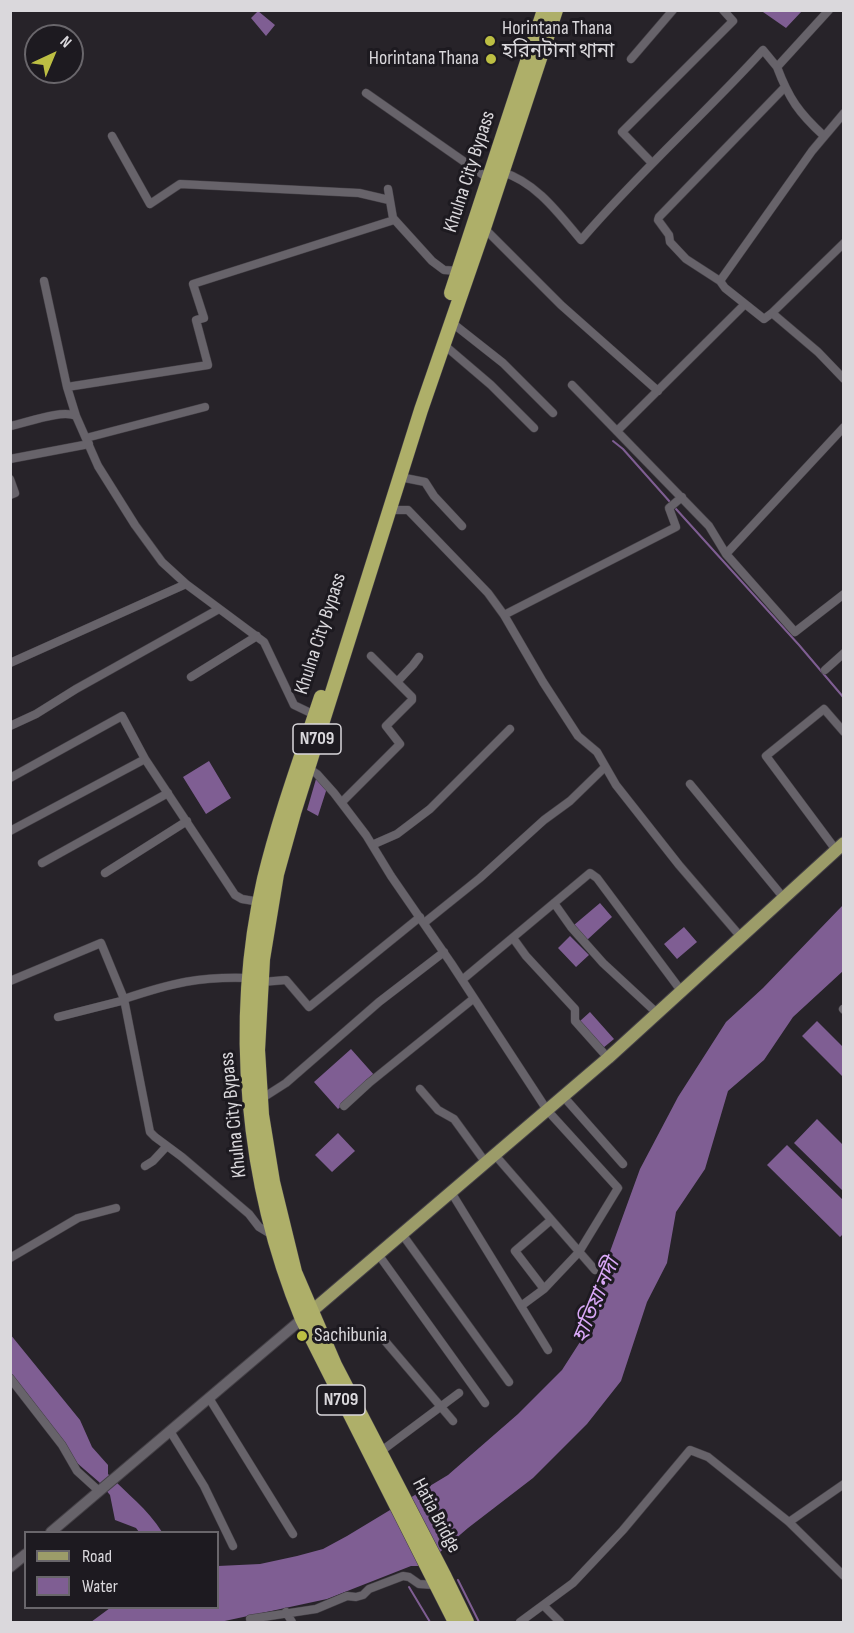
<!DOCTYPE html>
<html>
<head>
<meta charset="utf-8">
<style>
	body { margin:0 }
	#map { position:relative; width:854px; height:1633px; overflow:hidden; background:#272329; font-family:"Sofia Sans Condensed",sans-serif }
	canvas { display:block }
	.frame { position:absolute; inset:0; border:12px solid #dad8dc; pointer-events:none }
	.legend { position:absolute; left:24px; top:1531px; width:195px; height:78px; box-sizing:border-box; background:#1d1a20; border:2px solid #69666b; margin:0; padding:8px 10px; list-style:none; font-size:18px; color:#dad8dc }
	.legend li { display:flex; align-items:center; gap:12px; height:30px }
	.legend b { width:30px; border:2px solid #69666b }
	.north { position:absolute; left:24px; top:24px; width:60px; height:60px; box-sizing:border-box; background:#1d1a20; border:2px solid #69666b; border-radius:50%; rotate:44deg; font-size:16px; font-weight:700; line-height:24px; text-align:center; color:#dad8dc }
	.north::after { content:''; display:block; margin:auto; width:21px; height:27px; background:#bdbf43; clip-path:polygon(50% 0,100% 100%,50% 72%,0 100%) }
</style>
</head>
<body>
<div id="map">
<canvas width="854" height="1633"></canvas>
<div class="frame"></div>
<ul class="legend">
<li><b style="height:8px;background:#9c9c69"></b>Road</li>
<li><b style="height:16px;background:#7f5e93"></b>Water</li>
</ul>
<div class="north">N</div>
</div>
<script>
const context = document.querySelector('canvas').getContext('2d');
context.lineJoin = 'round';
function fill(path, color) { context.fillStyle = color; context.fill(path, 'evenodd'); }
function stroke(path, color, width, dash) { context.strokeStyle = color; context.lineWidth = width; context.lineCap = dash ? 'butt' : 'round'; context.setLineDash(dash || []); context.stroke(path); }
function write(font, color, halo, rows, align = 'center') {
  context.font = font + ' "Sofia Sans Condensed","Noto Sans Bengali",sans-serif'; context.lineWidth = 6; context.setLineDash([]); context.textBaseline = 'middle'; context.strokeStyle = halo; context.fillStyle = color; for (const [text, x, y, turn = 0] of rows) {
    context.save(); context.translate(x, y); context.rotate((+turn || 0) * Math.PI / 180); context.textAlign = isNaN(turn) ? turn : align; if (halo) context.strokeText(text, 0, 0); context.fillText(text, 0, 0); context.restore();
  }
}
const water = new Path2D(`
	M764 10H802V11L786 28 763 12Z
	M258 11 275 25 266 36 251 18Z
	M209 761 231 798 206 814 183 777Z
	M316 779 327 788 318 816 307 810Z
	M600 903 612 917 587 940 574 925Z
	M843 905V971L793 1017 764 1060 728 1091 705 1169 676 1212 667 1263 647 1302 621 1381 587 1424 533 1478 468 1528 440 1552 418 1566H411L327 1599 220 1622H91L110 1608H218V1566L260 1564 297 1556 323 1549 347 1536 448 1475 518 1414 562 1370 587 1331 604 1268 640 1169 678 1097 726 1022 763 988Z
	M684 927 697 942 677 959 664 944Z
	M570 936 589 955 576 967 558 948Z
	M590 1012 614 1039 603 1048 580 1021Z
	M817 1021 843 1047V1077L802 1036Z
	M351 1049 375 1076 338 1109 314 1082Z
	M817 1119 843 1145V1191L794 1143Z
	M338 1133 355 1151 332 1172 315 1155Z
	M787 1145 843 1200V1234L840 1237 767 1165Z
	M10 1334 80 1420 92 1447 108 1465V1474C126 1493 148 1509 162 1532H139L136 1528 115 1520 110 1495 99 1482 77 1463 32 1400 11 1374Z`);
const stream = new Path2D(`
	M613 441 623 449 670 502
	M676 509 799 645 844 698
	M458 1580 479 1622
	M409 1587 430 1622`);
const minor = new Path2D(`
	M631 59 673 10
	M785 87 659 217 658 220 669 235 670 242 686 259 720 281 725 288 764 319 772 313 818 352 844 379
	M366 93 489 179
	M112 136 150 204 180 184 359 193 389 200
	M824 136C799 113 789 99 777 67L829 10
	M652 163 622 132 733 21 723 10
	M502 172C536 182 559 214 581 240 638 173 704 115 763 50L777 67
	M388 189 393 218 432 261 444 270 459 271
	M484 228 561 305 658 391
	M44 281 67 387
	M720 281 812 151 844 113
	M772 313 844 243
	M451 322 503 363 553 413
	M443 344 491 385 534 428
	M572 385 709 526 726 554 795 632 844 594
	M76 416 67 387 208 365 196 320 204 318 193 284 394 220
	M10 426C26 423 62 409 76 416L98 466 135 525 162 562 186 584 264 642 294 705 315 715
	M618 430 745 304
	M86 438 205 407
	M10 459 89 444
	M400 477 425 482 434 496 462 526
	M10 479 15 493 10 495
	M389 510H408L488 593 504 615 676 527 669 508 682 497
	M726 554 844 427
	M504 615 543 682 578 736 597 752 616 785 679 865 740 936
	M10 663 186 584
	M825 670 844 653
	M191 677 257 636
	M397 682 413 665 419 657
	M10 726 36 714 76 689 219 609
	M308 768 317 774 334 793 366 835 391 876 451 963 547 1110 618 1188 579 1252 544 1289 521 1306
	M10 778 122 716 145 759
	M690 784 783 897
	M342 802 400 744 386 726 412 700V697L371 656
	M10 831 145 759 235 895 242 899 260 902
	M372 845 397 834 430 809 510 729
	M836 850 766 756 824 709 844 732
	M42 863 168 793
	M105 873 187 821
	M554 903 571 927 603 963 658 1014
	M424 923 480 878 544 820 570 801 605 767
	M513 938 526 956 575 1009V1021L608 1058
	M462 980 590 873 597 878 682 992
	M10 981 101 943 124 999C172 983 200 976 250 978
	M262 982 286 980 309 1007 420 917
	M124 999 150 1132 155 1137 182 1157 249 1214 259 1227 274 1236
	M843 1009 844 1010
	M58 1017 125 1000
	M420 1089 438 1110 454 1119 486 1163
	M563 1096 623 1164
	M261 1099 286 1083 379 1002 444 952
	M344 1106 369 1083 473 999
	M495 1155 595 1270
	M145 1166 153 1161 166 1147
	M451 1192 548 1350
	M402 1234 509 1382
	M378 1254 485 1403
	M10 1258 78 1218 116 1208
	M544 1289 515 1251 551 1220
	M385 1341 453 1421
	M10 1378 62 1445 77 1471 99 1491
	M209 1398 293 1534
	M170 1431 204 1486 233 1546
	M380 1452 459 1393
	M789 1522 844 1484
	M544 1606 560 1622
	M286 1612 292 1622
	M250 1619 316 1609 347 1596 356 1597 363 1595 369 1589 403 1576 409 1577 419 1584 435 1585
	M520 1622 573 1583 623 1530 690 1450 708 1457 789 1522 844 1576`);
const tertiary = new Path2D(`
	M51 1532 302 1319
	M10 1567 26 1554`);
const primary = new Path2D(`
	M306 1316 608 1058 844 843`);
const trunk = new Path2D(`
	M451 293 544 10
	M321 697C301 757 279 817 264 879 231 1022 246 1184 302 1319L455 1622
	M467 1622 445 1577 335 1365 295 1272 273 1182 262 1115 258 1050 263 959 277 874 294 813 421 410 484 228 556 10`);
const markers = [
	[490,41,6,"#bdbf43"],
	[491,59,6,"#bdbf43"],
	[302,1336,6,"#bdbf43"]
];
const shields = [
	[317,739,48],
	[341,1400,48]
];
const shieldNames = [
	["N709",317,739],
	["N709",341,1400]
];
const poiNames = [
	["Horintana Thana",502,29],
	["হরিনটানা থানা",502,52],
	["Horintana Thana",479,59,"right"],
	["Sachibunia",314,1336]
];
const streetNames = [
	["Khulna City Bypass",470,172,-72],
	["Khulna City Bypass",321,634,-72],
	["Khulna City Bypass",234,1115,-96],
	["Hatia Bridge",436,1516,62]
];
const waterNames = [
	["হাতিয়া নদী",597,1301,-67]
];
fill(water, '#7f5e93');
stroke(stream, '#7f5e93', 2);
stroke(minor, '#454147', 9);
stroke(tertiary, '#454147', 12);
stroke(primary, '#454147', 14);
stroke(trunk, '#454147', 15);
stroke(minor, '#67636a', 8);
stroke(tertiary, '#67636a', 10);
stroke(primary, '#9c9c69', 12);
stroke(trunk, '#aeaf69', 14);
for (const [x, y, r, color] of markers) { const dot = new Path2D(); dot.arc(x, y, r, 0, 2 * Math.PI); context.fillStyle = color; context.fill(dot); stroke(dot, '#1d1a20', 2); }
for (const [x, y, w] of shields) { const box = new Path2D(); box.roundRect(x - w / 2, y - 15, w, 30, 4.5); context.fillStyle = '#1d1a20'; context.fill(box); stroke(box, '#dad8dc', 1.5); }
write('bold 18px', '#dad8dc', null, shieldNames);
write('20px', '#dad8dc', '#1d1a20', poiNames, 'left');
write('20px', '#dad8dc', '#1d1a20', streetNames);
write('italic 21px', '#d8a7f6', '#1d1a20', waterNames);
</script>
</body>
</html>
